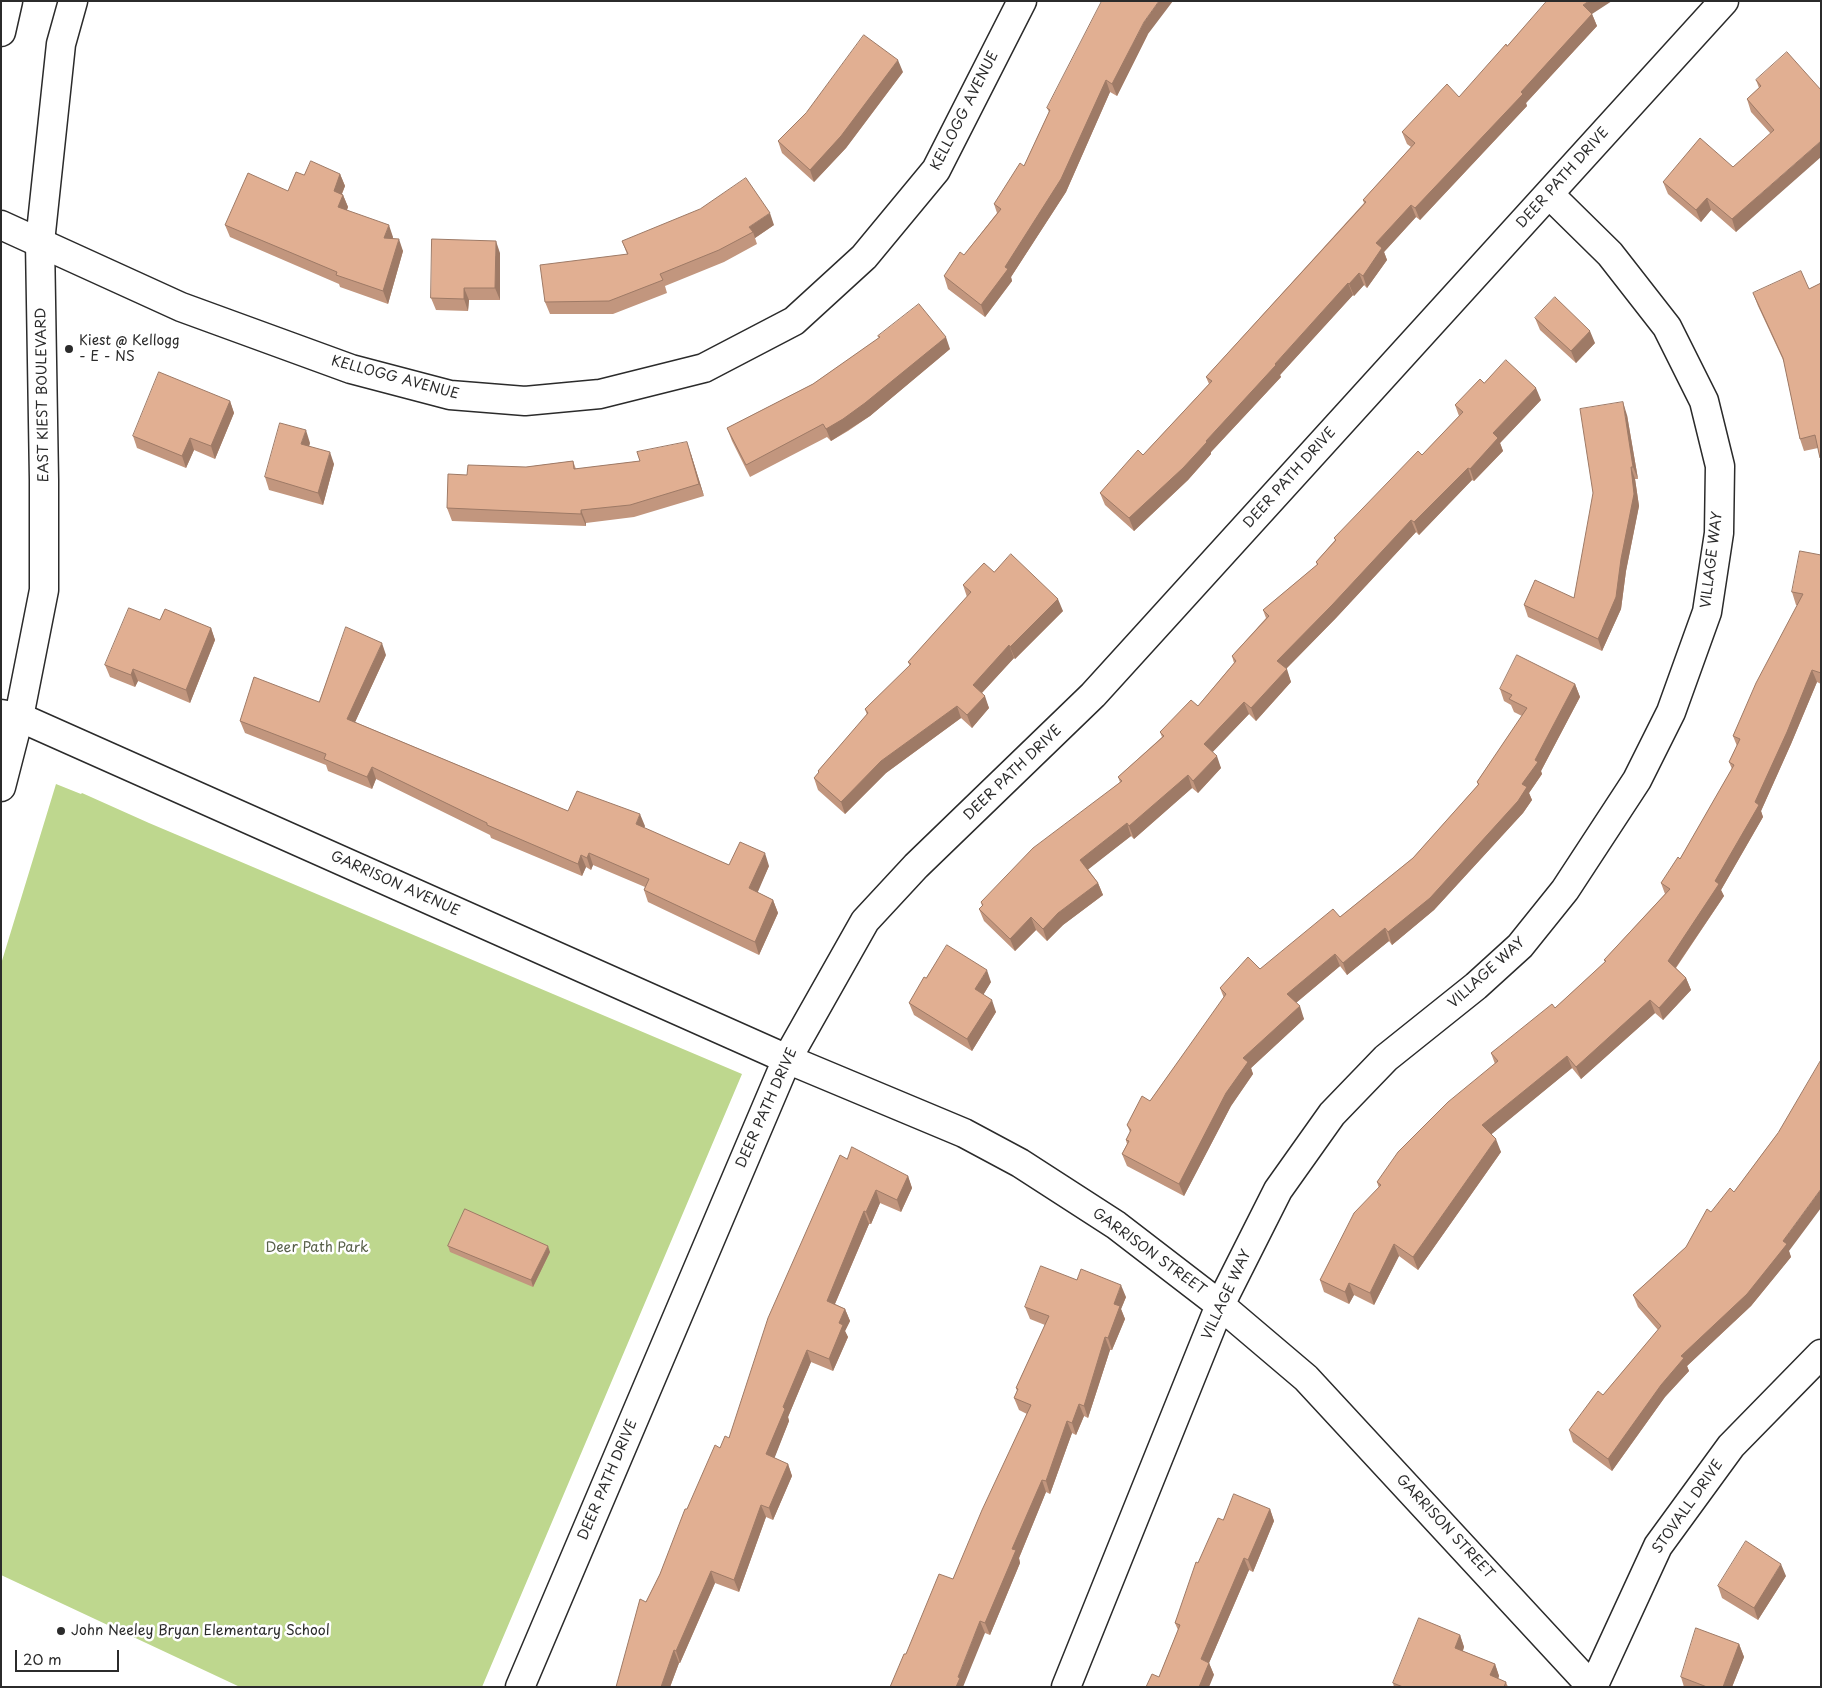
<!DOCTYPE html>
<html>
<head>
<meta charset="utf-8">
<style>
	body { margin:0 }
	#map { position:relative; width:1822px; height:1688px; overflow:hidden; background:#fff; font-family:"Playpen Sans",sans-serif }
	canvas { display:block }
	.frame { position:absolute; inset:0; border:2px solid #2b2b2b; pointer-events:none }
	.scale { position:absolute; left:15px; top:1650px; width:104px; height:22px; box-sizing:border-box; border:2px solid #2b2b2b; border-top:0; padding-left:6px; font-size:15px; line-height:18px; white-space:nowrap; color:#2b2b2b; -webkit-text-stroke:4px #fff; paint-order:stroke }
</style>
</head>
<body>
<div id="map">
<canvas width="1822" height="1688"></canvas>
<div class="frame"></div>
<div class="scale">20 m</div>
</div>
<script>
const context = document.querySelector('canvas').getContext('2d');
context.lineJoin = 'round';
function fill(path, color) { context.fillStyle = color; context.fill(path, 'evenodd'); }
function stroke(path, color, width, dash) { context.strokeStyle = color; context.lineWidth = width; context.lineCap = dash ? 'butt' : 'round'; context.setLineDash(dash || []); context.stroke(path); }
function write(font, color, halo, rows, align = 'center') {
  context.font = font + ' "Playpen Sans",sans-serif'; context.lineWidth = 5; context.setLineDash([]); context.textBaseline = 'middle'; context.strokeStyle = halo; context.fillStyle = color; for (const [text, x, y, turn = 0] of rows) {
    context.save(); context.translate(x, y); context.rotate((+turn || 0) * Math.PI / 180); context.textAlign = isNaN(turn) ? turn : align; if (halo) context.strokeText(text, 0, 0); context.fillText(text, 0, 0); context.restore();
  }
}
const green = new Path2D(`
	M56 784 81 794 82 793 149 823 742 1074 482 1687H240L1 1575V964Z`);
const street = new Path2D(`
	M1 225 181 307 351 369 450 395 525 401 600 394 704 368 794 321 864 257 936 170 1022 1
	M1 714 19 717 787 1059 964 1133 1020 1163 1116 1225 1220 1305 1306 1378 1592 1687
	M520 1687 787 1059 865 921 916 866 1093 695 1724 1
	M1066 1687 1220 1305 1278 1190 1332 1114 1386 1058 1476 986 1520 946 1565 890 1637 780 1671 712 1707 612 1719 533 1720 466 1704 401 1667 327 1610 254 1549 194
	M1593 1687 1658 1546 1731 1446 1821 1354`);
const secondary = new Path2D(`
	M1 32 8 1
	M1 787 19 717 44 590V480L40 242 61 44 73 1`);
const wall = new Path2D(`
	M1592 14 1597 26 1526 103 1527 106 1420 220 1416 217 1384 252 1387 260 1367 288 1364 285 1354 296 1353 295 1280 375 1281 377 1211 452V454L1188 480 1134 531 1105 505 1100 493 1143 455 1209 384 1206 377 1364 203 1363 200 1411 147 1407 144 1402 132 1459 97 1507 46Z
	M1148 34 1117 96 1110 92 1066 192 1011 277 1012 281 985 317 948 289 944 276 964 255 997 213 994 204 1024 166 1049 112 1047 108Z
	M903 72 846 148 814 182 782 153 778 141Z
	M1756 80 1821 90 1736 232 1711 210 1701 222 1668 194 1663 182 1733 167 1771 134 1751 112 1747 99 1759 88Z
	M340 174 345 186 342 194 343 195 348 207 347 210 393 237V238L403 251 388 304 340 287 339 284 230 237 225 225 288 191 304 175Z
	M774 225 755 238 757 244 724 262 665 286 667 293 613 314H550L545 302 627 254 622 241Z
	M500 253V300H469L468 311 436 310 431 298Z
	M1821 283V460L1818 448 1804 451 1800 439 1784 362 1758 306 1753 293 1809 289Z
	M1535 318 1595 343 1576 363 1540 330Z
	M878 336 950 349 870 416 848 431 831 441 827 437 750 477 732 441 727 428 813 384 879 338Z
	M1484 383 1541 400 1500 443 1503 451 1474 481 1472 480 1419 535 1416 532 1336 618 1286 669 1291 682 1256 721 1249 714 1212 752 1221 768 1198 793 1192 788 1134 839 1131 836 1088 869 1098 883 1103 895 1063 925 1047 941 1036 930 1015 951 984 921 979 909 982 906 981 902 1120 782 1118 777 1162 737 1160 732 1198 706 1234 663 1232 656 1266 618 1263 610 1317 565 1316 562 1335 540 1334 538 1422 455 1459 416 1455 405Z
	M230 401 234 413 215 459 194 450 186 468 137 448 133 436Z
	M1627 415 1638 479H1635L1639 506 1626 571 1621 609 1602 651 1528 617 1524 605 1574 598Z
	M310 443 309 446 334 464 323 505 269 490 265 477Z
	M691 454 704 496 634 517 586 523V526L452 521 447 508 526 467 573 461 576 469 640 461Z
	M1821 555V684L1817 682 1791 744 1761 811 1763 817 1721 890 1724 896 1676 968 1686 978 1691 990 1663 1020 1655 1013 1581 1079 1572 1068 1491 1134 1501 1152 1418 1270 1399 1256 1374 1305 1354 1295 1349 1304 1324 1292 1320 1280 1379 1188 1377 1182 1495 1064 1491 1053 1555 1008 1605 962 1604 960 1665 894 1661 883 1680 859 1732 769 1729 762 1737 746 1733 736 1798 605H1796L1792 592Z
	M994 572 1063 611 1015 659 1014 658 982 693 989 708 972 728 961 718 886 773 845 814 818 790 814 778 818 773V771L867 715 865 709 910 666 908 662 967 597 963 585Z
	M160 620 211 628 215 640 190 703 138 681 135 687 110 677 105 665Z
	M386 655 355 722 568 811 645 826 644 828 729 865 769 866 757 892 773 900 778 913 759 955 648 902 644 890 645 887 593 865 591 870 586 867 582 876 491 838 490 835 376 779 372 789 328 771 326 765 245 733 240 721 319 702Z
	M1575 684 1580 697 1541 771 1542 774 1529 793 1532 800 1523 813 1434 910 1392 945 1389 941 1347 975 1340 966 1296 1003 1304 1019 1251 1068 1253 1074 1231 1106 1184 1196 1127 1166 1122 1154 1127 1144 1126 1140 1130 1132 1127 1125 1150 1101 1224 998 1220 988 1260 969 1340 917 1413 858 1478 785 1477 782 1522 716 1514 712 1511 705 1504 701 1500 689Z
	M926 978 991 982 983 995 996 1012 972 1051 914 1015 909 1003Z
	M1778 1133 1789 1251 1791 1257 1751 1306 1687 1366 1689 1371 1665 1397 1612 1471 1573 1442 1569 1430 1603 1395 1658 1330 1638 1307 1633 1295 1686 1247 1711 1212 1734 1192Z
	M847 1159 908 1176 912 1188 901 1212 880 1203 871 1224H869L835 1304 845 1309 850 1321 845 1331 848 1337 833 1371 811 1362 788 1417 789 1421 774 1458 788 1464 792 1476 773 1520 766 1517 739 1592 715 1583 680 1663H679L670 1687H616L646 1602 660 1574 687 1509 720 1448 729 1438Z
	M448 1246 550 1252 533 1287 450 1252Z
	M1077 1280 1126 1297 1121 1309 1125 1319 1112 1350H1110L1088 1418 1084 1416 1076 1435 1072 1433 1050 1494 1046 1492 1019 1558 1020 1563 990 1635 985 1633 906 1654 953 1579 1027 1414 1019 1410 1014 1398 1017 1391 1016 1388 1045 1325 1030 1319 1025 1307Z
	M1270 1509 1274 1521 1253 1572 1249 1570 1209 1663 1214 1675 1159 1677 1178 1630 1175 1623 1198 1563Z
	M1786 1576 1758 1620 1722 1598 1718 1586Z
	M1460 1635 1464 1647 1463 1651 1495 1664 1499 1676 1498 1679 1506 1682 1508 1687H1394L1393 1683Z
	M1739 1644 1744 1657 1732 1687H1684L1681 1677Z`);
const shadedWall = new Path2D(`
	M1159 1H1173L1148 34 1117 96 1112 84 1144 22Z
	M1589 1H1612L1592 14 1597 26 1526 103 1527 106 1420 220 1415 208 1521 92 1583 5Z
	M898 60 903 72 846 148 814 182 810 170Z
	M1106 80 1110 92 1066 192 1011 277 1012 281 985 317 981 305 1005 267Z
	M1821 141V157L1736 232 1732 219Z
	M340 174 345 186 338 203 334 191Z
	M343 195 348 207 343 219 338 207Z
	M1707 198 1711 210 1701 222 1696 210Z
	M1411 205 1416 217 1384 252 1387 260 1367 288 1363 276 1376 243Z
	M770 213 774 225 755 238 753 232 749 227Z
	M389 225 393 237 388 250 384 238Z
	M399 239 403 251 388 304 383 291Z
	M496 241 500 253V300L495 288Z
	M1359 273 1364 285 1354 296 1349 284Z
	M1348 283 1353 295 1280 375 1281 377 1211 452V454L1188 480 1134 531 1129 518 1206 441Z
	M464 288 469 300 468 311 464 299Z
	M1590 331 1595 343 1576 363 1571 351Z
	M946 337 950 349 870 416 831 441 826 429Z
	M1536 388 1541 400 1500 443 1503 451 1474 481 1470 469 1493 433Z
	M230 401 234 413 215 459 211 446Z
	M1623 402 1627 415 1638 479 1633 467Z
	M306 430 310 443 306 456 301 444Z
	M190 438 194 450 186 468 182 456Z
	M687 442 691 454 704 496 699 484Z
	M330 452 334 464 323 505 318 493Z
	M1631 467 1635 479 1639 506 1626 571 1621 609 1602 651 1598 639 1621 559Z
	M1468 468 1472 480 1419 535 1414 522Z
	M581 510 586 523V526L581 514Z
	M1411 520 1416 532 1336 618 1282 673 1277 661Z
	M1058 599 1063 611 1015 659 1010 647Z
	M211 628 215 640 190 703 186 690Z
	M382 643 386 655 351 731 347 719Z
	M1009 645 1014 658 978 697 973 685Z
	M133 669 138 681 135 687 131 675Z
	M1287 669 1291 682 1256 721 1251 708Z
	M1812 670 1817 682 1791 744 1761 811 1763 817 1721 890 1724 896 1672 973 1668 961 1755 802Z
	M1575 684 1580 697 1541 771 1542 774 1529 793 1532 800 1523 813 1434 910 1392 945 1388 932 1522 784Z
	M985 696 989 708 972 728 967 715Z
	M1244 702 1249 714 1208 757 1204 744Z
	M957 706 961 718 886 773 845 814 841 802 881 761Z
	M1217 756 1221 768 1198 793 1193 781Z
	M372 767 376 779 372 789 367 777Z
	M1188 775 1192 788 1134 839 1129 826Z
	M640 814 645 826 640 836 636 824Z
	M1127 823 1131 836 1085 872 1080 860Z
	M589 853 593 865 591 870 587 858Z
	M765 853 769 866 754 901 749 888Z
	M581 855 586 867 582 876 578 864Z
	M1098 883 1103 895 1063 925 1047 941 1043 929 1058 913Z
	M773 900 778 913 759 955 755 942Z
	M1031 917 1036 930 1015 951 1010 939Z
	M1385 928 1389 941 1347 975 1343 963Z
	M1335 954 1340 966 1291 1007 1287 994Z
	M987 970 991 982 979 1002 975 989Z
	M1686 978 1691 990 1663 1020 1659 1008Z
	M992 1000 996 1012 972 1051 967 1039Z
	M1650 1000 1655 1013 1581 1079 1576 1067Z
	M1300 1006 1304 1019 1251 1068 1253 1074 1231 1106 1184 1196 1179 1184 1243 1058Z
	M1567 1056 1572 1068 1487 1138 1482 1125Z
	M1496 1139 1501 1152 1418 1270 1413 1257Z
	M908 1176 912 1188 901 1212 897 1200Z
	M1821 1189V1208L1789 1251 1791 1257 1751 1306 1687 1366 1689 1371 1665 1397 1612 1471 1608 1459 1681 1356 1783 1241Z
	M876 1190 880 1203 871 1224 866 1212Z
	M864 1211 869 1224 831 1313 827 1301Z
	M1394 1244 1399 1256 1374 1305 1370 1293Z
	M548 1246 550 1252 533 1287 531 1280Z
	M1349 1283 1354 1295 1349 1304 1345 1292Z
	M1121 1285 1126 1297 1121 1309 1125 1319 1112 1350 1108 1338 1114 1304Z
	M845 1309 850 1321 845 1331 848 1337 833 1371 829 1359 839 1323Z
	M1105 1337 1110 1350 1088 1418 1084 1406Z
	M807 1350 811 1362 788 1417 789 1421 771 1467 766 1454 783 1407Z
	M1079 1404 1084 1416 1076 1435 1072 1423Z
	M1067 1421 1072 1433 1050 1494 1046 1481Z
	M788 1464 792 1476 773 1520 769 1508Z
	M1042 1480 1046 1492 1019 1558 1020 1563 990 1635 985 1623 1012 1549Z
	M761 1505 766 1517 739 1592 734 1580Z
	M1270 1509 1274 1521 1253 1572 1248 1560Z
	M1244 1558 1249 1570 1209 1663 1214 1675 1209 1687H1199L1201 1659Z
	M1781 1564 1786 1576 1758 1620 1754 1608Z
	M711 1571 715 1583 680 1663 676 1651Z
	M980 1621 985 1633 963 1687H956L958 1677Z
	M1460 1635 1464 1647 1459 1660 1455 1648Z
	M1739 1644 1744 1657 1732 1687H1723Z
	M674 1650 679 1663 670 1687H661Z
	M1495 1664 1499 1676 1495 1687 1490 1675Z`);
const building = new Path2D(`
	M1102 1H1159L1144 22 1112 84 1106 80 1061 179 1005 267 1008 269 981 305 944 276 960 252 964 255 1001 209 994 204 1020 163 1024 166 1050 110 1047 108Z
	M1547 1H1589L1583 5 1592 14 1521 92 1523 94 1415 208 1411 205 1376 243 1382 248 1363 276 1359 273 1349 284 1348 283 1275 364 1276 365 1206 441 1207 442 1183 468 1129 518 1100 493 1138 450 1143 455 1212 381 1206 377 1366 202 1363 200 1415 143 1402 132 1447 84 1459 97 1506 44 1507 46Z
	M864 35 898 60 841 136 810 170 778 141 806 113Z
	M1787 52 1821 90V141L1732 219 1707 198 1696 210 1663 182 1700 138 1733 167 1774 130 1747 99 1761 86 1756 80Z
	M311 161 340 174 334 191 343 195 338 207 389 225 384 238 399 239 383 291 336 275 337 272 225 225 248 173 288 191 296 172 304 175Z
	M746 178 770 213 749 227 753 232 719 250 660 274 663 280 609 301 545 302 540 265 628 254 622 241 700 209Z
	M432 239 496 241 495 288H464V299L431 298Z
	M1801 271 1809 289 1821 283V458H1820L1815 435 1800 439 1783 358 1753 293Z
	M1555 297 1590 331 1571 351 1535 318Z
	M919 304 946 337 865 403 843 419 826 429 823 424 746 465 727 428 813 384 880 337 878 336Z
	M1506 360 1536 388 1493 433 1498 438 1470 469 1468 468 1414 522 1411 520 1332 605 1277 661 1287 669 1251 708 1244 702 1204 744 1217 756 1193 781 1188 775 1129 826 1127 823 1080 860 1098 883 1058 913 1043 929 1031 917 1010 939 979 909 983 905 981 902 1033 848 1122 781 1118 777 1164 736 1160 732 1191 700 1198 706 1236 661 1232 656 1269 616 1263 610 1318 564 1316 562 1336 540 1334 538 1418 451 1422 455 1463 412 1455 405 1480 379 1484 383Z
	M159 372 230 401 211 446 190 438 182 456 133 436Z
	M1623 402 1633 467H1631L1634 494 1621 559 1616 597 1598 639 1524 605 1535 580 1574 598 1593 493 1580 409Z
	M280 423 306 430 301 444 330 452 318 493 265 477Z
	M687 442 699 484 630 505 581 510V514L447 508 448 474 467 475 468 465 526 467 573 461 574 469 640 461 637 452Z
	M1800 551 1821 555V673L1812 670 1787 732 1755 802 1759 805 1715 881 1719 884 1668 961 1686 978 1659 1008 1650 1000 1576 1067 1567 1056 1482 1125 1496 1139 1413 1257 1394 1244 1370 1293 1349 1283 1345 1292 1320 1280 1354 1213 1381 1185 1377 1182 1398 1152 1448 1102 1498 1061 1491 1053 1552 1004 1555 1008 1606 961 1604 960 1670 889 1661 883 1678 857 1680 859 1734 765 1729 762 1740 739 1733 736 1756 683 1803 594 1792 592Z
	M1011 554 1058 599 1010 647 1009 645 973 685 985 696 967 715 957 706 881 761 841 802 814 778 819 772 818 771 868 713 865 709 911 664 908 662 971 592 963 585 984 563 994 572Z
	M129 608 160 620 165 609 211 628 186 690 133 669 131 675 105 665Z
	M346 627 382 643 347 719 568 811 577 791 640 814 636 824 729 865 740 842 765 853 749 888 773 900 755 942 644 890 649 879 589 853 587 858 581 855 578 864 487 825V823L372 767 367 777 324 759 326 754 240 721 254 677 319 702Z
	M1517 655 1575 684 1535 760 1538 762 1522 784 1527 787 1518 801 1430 898 1388 932 1385 928 1343 963 1335 954 1287 994 1300 1006 1243 1058 1248 1062 1226 1093 1179 1184 1122 1154 1129 1141 1126 1140 1131 1130 1127 1125 1142 1096 1150 1101 1226 994 1220 988 1248 957 1260 969 1333 909 1340 917 1413 858 1479 784 1477 782 1527 708 1509 699 1512 695 1500 689Z
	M947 945 987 970 975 989 992 1000 967 1039 909 1003 924 977 926 978Z
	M1821 1060V1189L1783 1241 1787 1244 1747 1294 1681 1356 1684 1358 1661 1385 1608 1459 1569 1430 1598 1391 1603 1395 1661 1326 1633 1295 1686 1247 1707 1209 1711 1212 1730 1188 1734 1192 1778 1133Z
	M852 1147 908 1176 897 1200 876 1190 866 1212 864 1211 827 1301 845 1309 839 1323 843 1325 829 1359 807 1350 783 1407 785 1409 766 1454 788 1464 769 1508 761 1505 734 1580 711 1571 676 1651 674 1650 661 1687H616L640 1599 646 1602 660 1574 685 1509H687L715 1445 720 1448 725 1436 729 1438 768 1318 840 1155 847 1159Z
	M465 1209 548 1246 531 1280 448 1246Z
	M1041 1266 1077 1280 1081 1269 1121 1285 1114 1304 1120 1306 1108 1338 1105 1337 1084 1406 1079 1404 1072 1423 1067 1421 1046 1481 1042 1480 1012 1549 1016 1550 985 1623 980 1621 958 1677 960 1678 956 1687H890L904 1654H906L939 1574 953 1579 982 1510 1031 1405 1014 1398 1018 1389 1016 1388 1049 1316 1025 1307Z
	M1234 1494 1270 1509 1248 1560 1244 1558 1201 1659 1209 1663 1199 1687H1146L1152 1674 1159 1677 1180 1625 1175 1623 1196 1562 1198 1563 1218 1518 1223 1520Z
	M1746 1541 1781 1564 1754 1608 1718 1586Z
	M1419 1618 1460 1635 1455 1648 1495 1664 1490 1675 1506 1682 1504 1687H1403L1393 1683Z
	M1696 1628 1739 1644 1723 1687H1707L1681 1677Z`);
const markers = [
	[69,349,5,"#2b2b2b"],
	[61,1631,5,"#2b2b2b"]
];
const streetNames = [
	["KELLOGG AVENUE",965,111,-63],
	["DEER PATH DRIVE",1563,178,-48],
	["KELLOGG AVENUE",395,378,15],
	["EAST KIEST BOULEVARD",43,395,-91],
	["DEER PATH DRIVE",1290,478,-48],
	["VILLAGE WAY",1712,560,-83],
	["DEER PATH DRIVE",1013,773,-44],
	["GARRISON AVENUE",395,884,24],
	["VILLAGE WAY",1487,973,-42],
	["DEER PATH DRIVE",767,1108,-66],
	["GARRISON STREET",1149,1252,36],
	["VILLAGE WAY",1227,1295,-65],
	["DEER PATH DRIVE",608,1480,-67],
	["STOVALL DRIVE",1688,1507,-55],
	["GARRISON STREET",1445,1527,47]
];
const poiNames = [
	["Kiest @ Kellogg",79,341],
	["- E - NS",79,357],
	["John Neeley Bryan Elementary School",71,1631]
];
const parkNames = [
	["Deer Path Park",317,1248]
];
fill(green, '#bed78e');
stroke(street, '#2b2b2b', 31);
stroke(secondary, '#2b2b2b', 31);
stroke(street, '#fff', 28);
stroke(secondary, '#fff', 28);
fill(wall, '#c2967e');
fill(shadedWall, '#9e7a66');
fill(building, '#e1af92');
stroke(building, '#9e7a66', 1);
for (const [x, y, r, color] of markers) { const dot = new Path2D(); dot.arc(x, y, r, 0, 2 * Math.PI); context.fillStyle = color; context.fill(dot); stroke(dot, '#fff', 2); }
write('14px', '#2b2b2b', '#fff', streetNames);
write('14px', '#2b2b2b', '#fff', poiNames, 'left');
write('14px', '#575f49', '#fff', parkNames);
</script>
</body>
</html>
